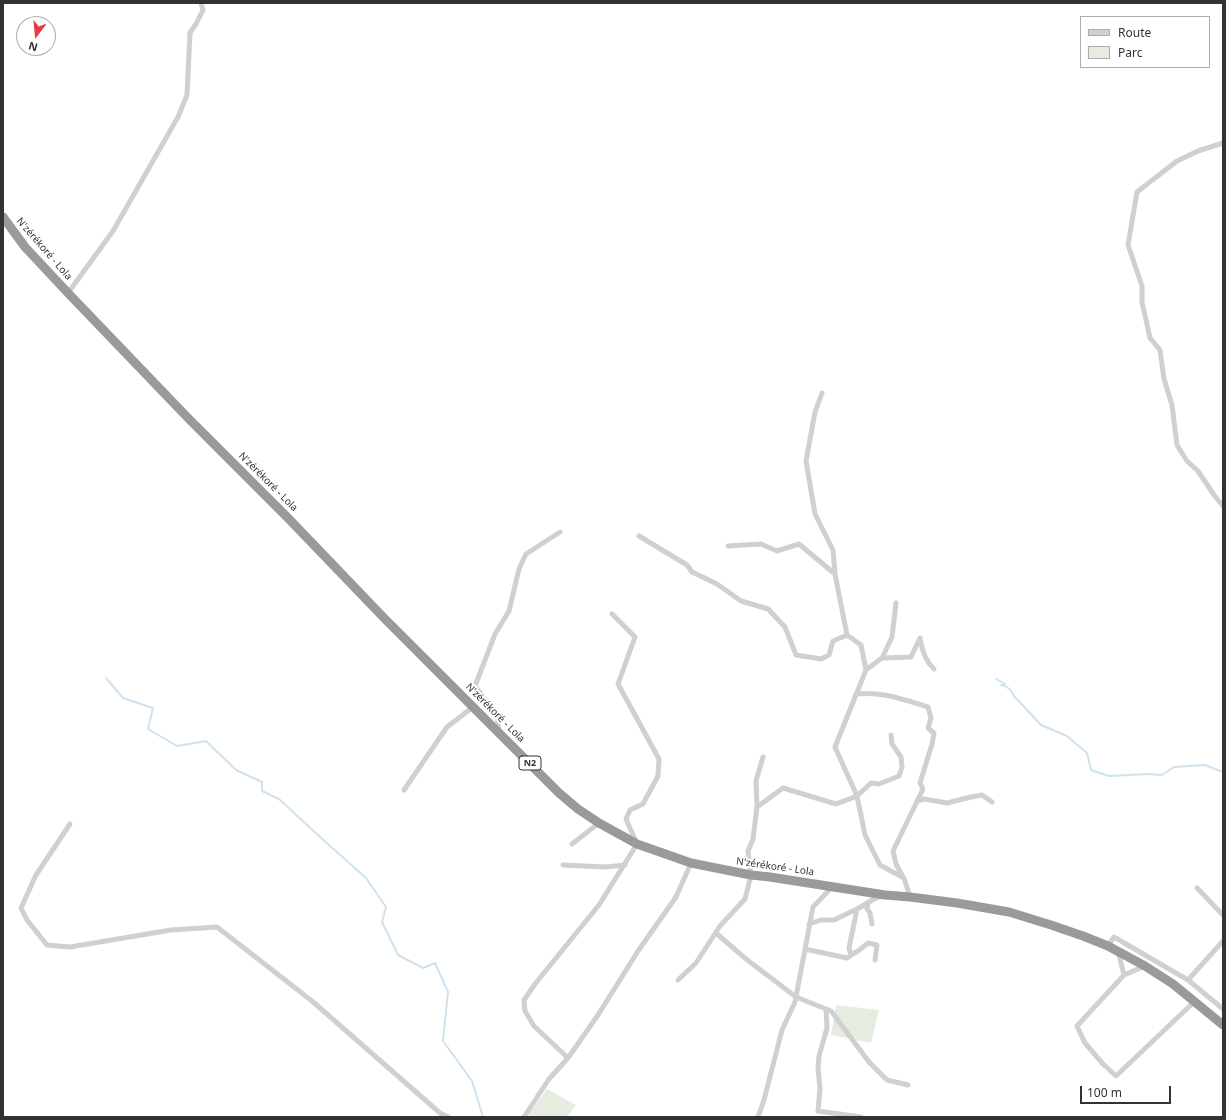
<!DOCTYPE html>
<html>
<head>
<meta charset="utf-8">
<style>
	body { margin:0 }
	#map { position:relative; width:1226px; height:1120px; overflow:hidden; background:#fff; font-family:"Noto Sans",sans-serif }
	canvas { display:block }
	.frame { position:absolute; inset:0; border:4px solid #333; pointer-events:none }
	.legend { position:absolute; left:1080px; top:16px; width:130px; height:52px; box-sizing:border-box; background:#fff; border:1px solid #adadad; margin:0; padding:5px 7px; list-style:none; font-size:12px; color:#333 }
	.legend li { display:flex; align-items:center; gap:8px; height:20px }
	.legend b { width:20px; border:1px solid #adadad }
	.north { position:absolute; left:16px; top:16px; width:40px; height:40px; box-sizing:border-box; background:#fff; border:1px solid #adadad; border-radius:50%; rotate:196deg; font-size:11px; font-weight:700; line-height:16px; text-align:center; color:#333 }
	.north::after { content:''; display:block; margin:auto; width:14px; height:18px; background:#e63946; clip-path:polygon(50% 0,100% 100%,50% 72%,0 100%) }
	.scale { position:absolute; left:1080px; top:1086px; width:91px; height:18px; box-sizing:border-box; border:2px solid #333; border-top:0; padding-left:5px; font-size:12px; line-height:14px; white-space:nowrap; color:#333; -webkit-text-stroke:3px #fff; paint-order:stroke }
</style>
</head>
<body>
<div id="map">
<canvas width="1226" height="1120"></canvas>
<div class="frame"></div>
<ul class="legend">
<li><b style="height:5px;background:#d0d0d0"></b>Route</li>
<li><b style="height:11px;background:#e6ecdf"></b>Parc</li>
</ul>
<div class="north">N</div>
<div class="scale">100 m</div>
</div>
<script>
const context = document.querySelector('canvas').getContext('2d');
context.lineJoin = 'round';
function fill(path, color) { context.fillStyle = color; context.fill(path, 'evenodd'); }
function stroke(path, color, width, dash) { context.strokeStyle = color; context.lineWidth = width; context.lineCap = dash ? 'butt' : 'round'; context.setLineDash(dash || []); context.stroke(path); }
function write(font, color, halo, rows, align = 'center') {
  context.font = font + ' "Noto Sans",sans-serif'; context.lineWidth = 4; context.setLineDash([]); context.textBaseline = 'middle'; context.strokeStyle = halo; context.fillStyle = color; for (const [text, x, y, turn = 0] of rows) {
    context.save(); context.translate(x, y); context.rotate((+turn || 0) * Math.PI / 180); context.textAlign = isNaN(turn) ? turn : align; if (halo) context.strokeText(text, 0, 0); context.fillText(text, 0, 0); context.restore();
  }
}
const green = new Path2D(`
	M836 1005 879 1010 871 1043 831 1035Z
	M547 1089 576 1105 567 1117H532L528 1115Z`);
const stream = new Path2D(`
	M106 678 123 698 153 708 148 729 177 746 206 741 236 770 262 782V791L279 799 319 836 366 878 386 907 382 922 398 955 423 968 435 963 448 992 443 1041 472 1081 483 1117
	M996 679 1005 684 1001 685C1008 686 1011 690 1014 696L1041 725 1067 736 1087 753 1091 770 1109 776 1148 774 1162 775 1174 767 1205 765 1220 771H1223`);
const street = new Path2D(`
	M1223 143 1198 151 1177 161 1137 192 1128 245 1142 286V302L1150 338 1160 350 1164 379 1172 405 1177 445 1187 461 1198 471 1214 495 1223 506
	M68 293 113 231 178 117 187 95 190 33 196 24 203 10 201 3
	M822 393 815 412 806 461 815 514 833 550 835 574 847 635 861 645 866 670 835 747 857 796 865 835 880 865 904 878 910 897
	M639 536 687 565 692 572 717 584 741 601 768 609 785 627 796 655 821 659 829 655 833 641 847 635
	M728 546 761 544 777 551 799 544 835 574
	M920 639C922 650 925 661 934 669
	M882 658 911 657 920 638
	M866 670 882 658 892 637 896 603
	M856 694C881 691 905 700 928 707L931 718 928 728 934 733 932 744 920 783 923 789 893 851 896 864 903 877
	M499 732 497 715 475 686 495 634 509 611 519 569 526 554 560 532
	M404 790 447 727 473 707
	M917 801 924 799 947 803 971 797 982 795 992 802
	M757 807 756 781 763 757
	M70 824 36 875 21 908 27 920 47 945 70 947 171 930 217 927 312 1001 440 1113 448 1117
	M572 844 599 823
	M563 865 606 867 625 865
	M1197 888 1223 915
	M868 902 867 909 870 913 872 924
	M857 909 849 948 851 955 858 951 868 943 877 945 875 960
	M809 924 821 920H834L859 908 874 899 882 896
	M716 933 746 959 796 997 831 1011 869 1062 887 1080 908 1085
	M1108 946 1114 937 1188 980 1223 1009
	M805 949 847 958 851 955
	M1118 951 1124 975
	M1145 966 1124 975 1077 1026 1085 1043 1103 1064 1116 1076 1195 1001
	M678 980 696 963 720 926 745 899 751 875 748 851 753 839 757 807 783 788 836 804 857 796 871 783 879 784 899 776 902 767 901 757 892 744 891 735
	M1188 980 1223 941
	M826 1009 827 1028 819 1056 818 1068 820 1089 818 1111 861 1117
	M568 1058 598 1015 638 951 676 897 691 863
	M524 1117 549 1079 568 1058 534 1026 525 1011 524 1000 535 984 599 905 637 844 626 819 630 810 643 804 658 776 659 759 618 684 635 637 612 614
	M758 1117 764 1100 782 1030 795 1002 813 907 832 887`);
const highway = new Path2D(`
	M3 217 25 247 68 293 188 418 288 518 385 619 559 793 578 809 599 823 637 844 691 863 751 875 770 877 885 895 910 897 957 903 1009 912 1051 925 1083 936 1108 946 1145 966 1173 984 1223 1025`);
const shields = [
	[530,763,22]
];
const shieldNames = [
	["N2",530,763]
];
const streetNames = [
	["N'zérékoré - Lola",44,249,49],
	["N'zérékoré - Lola",268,482,45],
	["N'zérékoré - Lola",495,713,45],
	["N'zérékoré - Lola",775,867,8]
];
fill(green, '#e6ecdf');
stroke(stream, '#cfe2ee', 2);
stroke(street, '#d0d0d0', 5);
stroke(highway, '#9a9a9a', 9);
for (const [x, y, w] of shields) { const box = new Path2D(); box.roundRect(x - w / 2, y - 7, w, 14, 3); context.fillStyle = '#fff'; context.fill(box); stroke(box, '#333', 1); }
write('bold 9px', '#333', null, shieldNames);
write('10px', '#333', '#fff', streetNames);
</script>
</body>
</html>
